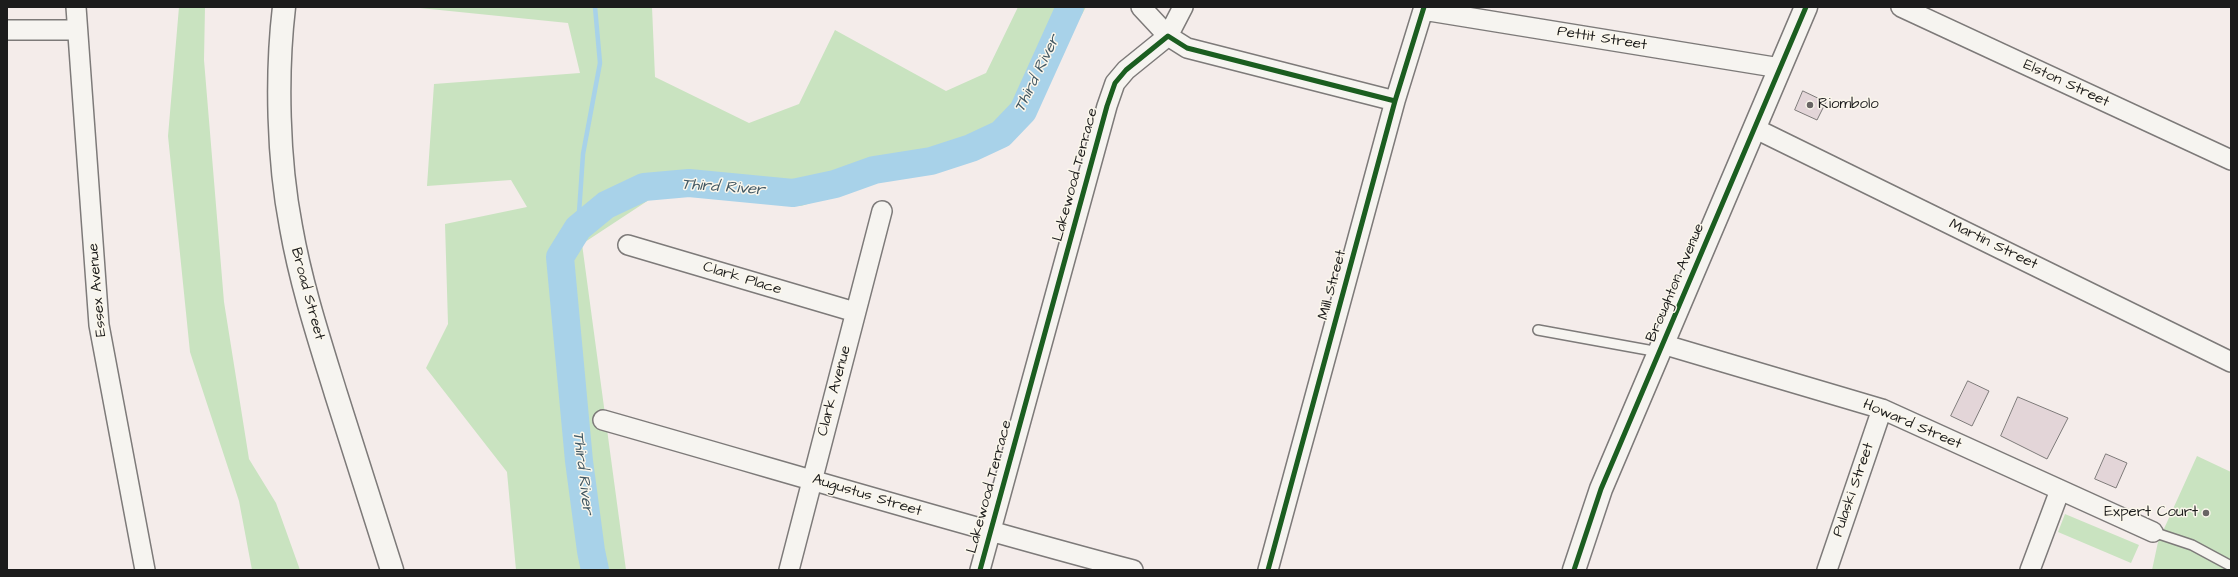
<!DOCTYPE html>
<html>
<head>
<meta charset="utf-8">
<style>
	body { margin:0 }
	#map { position:relative; width:2238px; height:577px; overflow:hidden; background:#f4ecea; font-family:"Architects Daughter",sans-serif }
	canvas { display:block }
	.frame { position:absolute; inset:0; border:8px solid #1c1c1c; pointer-events:none }
</style>
</head>
<body>
<div id="map">
<canvas width="2238" height="577"></canvas>
<div class="frame"></div>
</div>
<script>
const context = document.querySelector('canvas').getContext('2d');
context.lineJoin = 'round';
function fill(path, color) { context.fillStyle = color; context.fill(path, 'evenodd'); }
function stroke(path, color, width, dash) { context.strokeStyle = color; context.lineWidth = width; context.lineCap = dash ? 'butt' : 'round'; context.setLineDash(dash || []); context.stroke(path); }
function write(font, color, halo, rows, align = 'center') {
  context.font = font + ' "Architects Daughter",sans-serif'; context.lineWidth = 3; context.setLineDash([]); context.textBaseline = 'middle'; context.strokeStyle = halo; context.fillStyle = color; for (const [text, x, y, turn = 0] of rows) {
    context.save(); context.translate(x, y); context.rotate((+turn || 0) * Math.PI / 180); context.textAlign = isNaN(turn) ? turn : align; if (halo) context.strokeText(text, 0, 0); context.fillText(text, 0, 0); context.restore();
  }
}
const green = new Path2D(`
	M179 7H205L204 60 224 302 249 459 276 503 300 570H252L239 501 190 352 168 136Z
	M410 7H652L655 77 749 123 799 104 835 30 946 91 986 73 1018 7H1086L1011 142 801 206 661 192 582 244 626 570H516L507 472 426 368 448 324 445 224 527 207 511 180 427 186 434 84 580 73 568 23Z
	M2197 456 2231 472V570H2152L2158 542Z
	M2065 514 2139 545 2131 563 2058 532Z`);
const stream = new Path2D(`
	M578 228 583 154 600 63 595 7`);
const river = new Path2D(`
	M595 570 591 551 579 461 560 257 578 228 606 205 644 187 689 183 793 193 835 184 874 170 931 161 971 148 1001 134 1023 111 1070 7`);
const building = new Path2D(`
	M1803 91 1826 102 1817 120 1795 110Z
	M1968 381 1989 391 1972 426 1951 416Z
	M2018 397 2068 418 2047 459 2001 436Z
	M2106 454 2127 463 2116 488 2095 479Z`);
const service = new Path2D(`
	M1538 330 1659 352
	M2153 532 2192 545 2231 566`);
const minor = new Path2D(`
	M76 7 99 325 145 570
	M1141 7 1168 36 1183 7
	M1901 7 2231 160
	M1423 10 1780 68
	M7 30H77
	M1754 128 2231 362
	M628 245 855 312
	M1662 344 1882 409 2153 532
	M603 420C779 470 955 523 1133 570
	M789 570 882 211
	M980 570 1107 106 1115 83 1126 70 1168 36 1187 48 1395 101
	M1268 570 1395 101 1424 7
	M1827 570 1882 409
	M2030 570 2060 490`);
const tertiary = new Path2D(`
	M1574 570 1601 489 1806 7`);
const primary = new Path2D(`
	M284 7C276 75 278 160 291 227 301 284 319 339 336 394 355 453 373 511 392 570`);
const cycleway = new Path2D(`
	M980 570 1107 106 1115 83 1126 70 1168 36 1187 48 1395 101
	M1268 570 1395 101 1424 7
	M1574 570 1601 489 1806 7`);
const markers = [
	[1810,105,4,"#686564"],
	[2206,513,4,"#686564"]
];
const streetNames = [
	["Pettit Street",1602,39,9],
	["Elston Street",2066,84,25],
	["Lakewood Terrace",1076,175,-75],
	["Martin Street",1993,245,26],
	["Clark Place",742,279,17],
	["Broughton Avenue",1676,283,-67],
	["Mill Street",1333,285,-75],
	["Essex Avenue",98,290,-95],
	["Broad Street",307,294,75],
	["Clark Avenue",835,391,-75],
	["Howard Street",1912,425,23],
	["Lakewood Terrace",990,487,-75],
	["Pulaski Street",1854,490,-71],
	["Augustus Street",867,496,17]
];
const poiNames = [
	["Riombolo",1818,105],
	["Expert Court",2198,513,"right"]
];
const waterNames = [
	["Third River",1038,74,-64],
	["Third River",723,188,4],
	["Third River",582,473,83]
];
fill(green, '#c9e3c0');
stroke(stream, '#a8d2e9', 4.5);
stroke(river, '#a8d2e9', 28);
fill(building, '#e3d5d8');
stroke(building, '#7d7a79', 1);
stroke(service, '#7d7a79', 12);
stroke(minor, '#7d7a79', 22);
stroke(tertiary, '#7d7a79', 25);
stroke(primary, '#7d7a79', 25);
stroke(service, '#f6f4f0', 9);
stroke(minor, '#f6f4f0', 19);
stroke(tertiary, '#f6f4f0', 22);
stroke(primary, '#f6f4f0', 22);
stroke(cycleway, '#1b5e20', 5);
for (const [x, y, r, color] of markers) { const dot = new Path2D(); dot.arc(x, y, r, 0, 2 * Math.PI); context.fillStyle = color; context.fill(dot); stroke(dot, '#fbf7ec', 1.5); }
write('15px', '#1c1c1c', '#fbf7ec', streetNames);
write('15px', '#1c1c1c', '#fbf7ec', poiNames, 'left');
write('italic 16px', '#425863', '#fbf7ec', waterNames);
</script>
</body>
</html>
